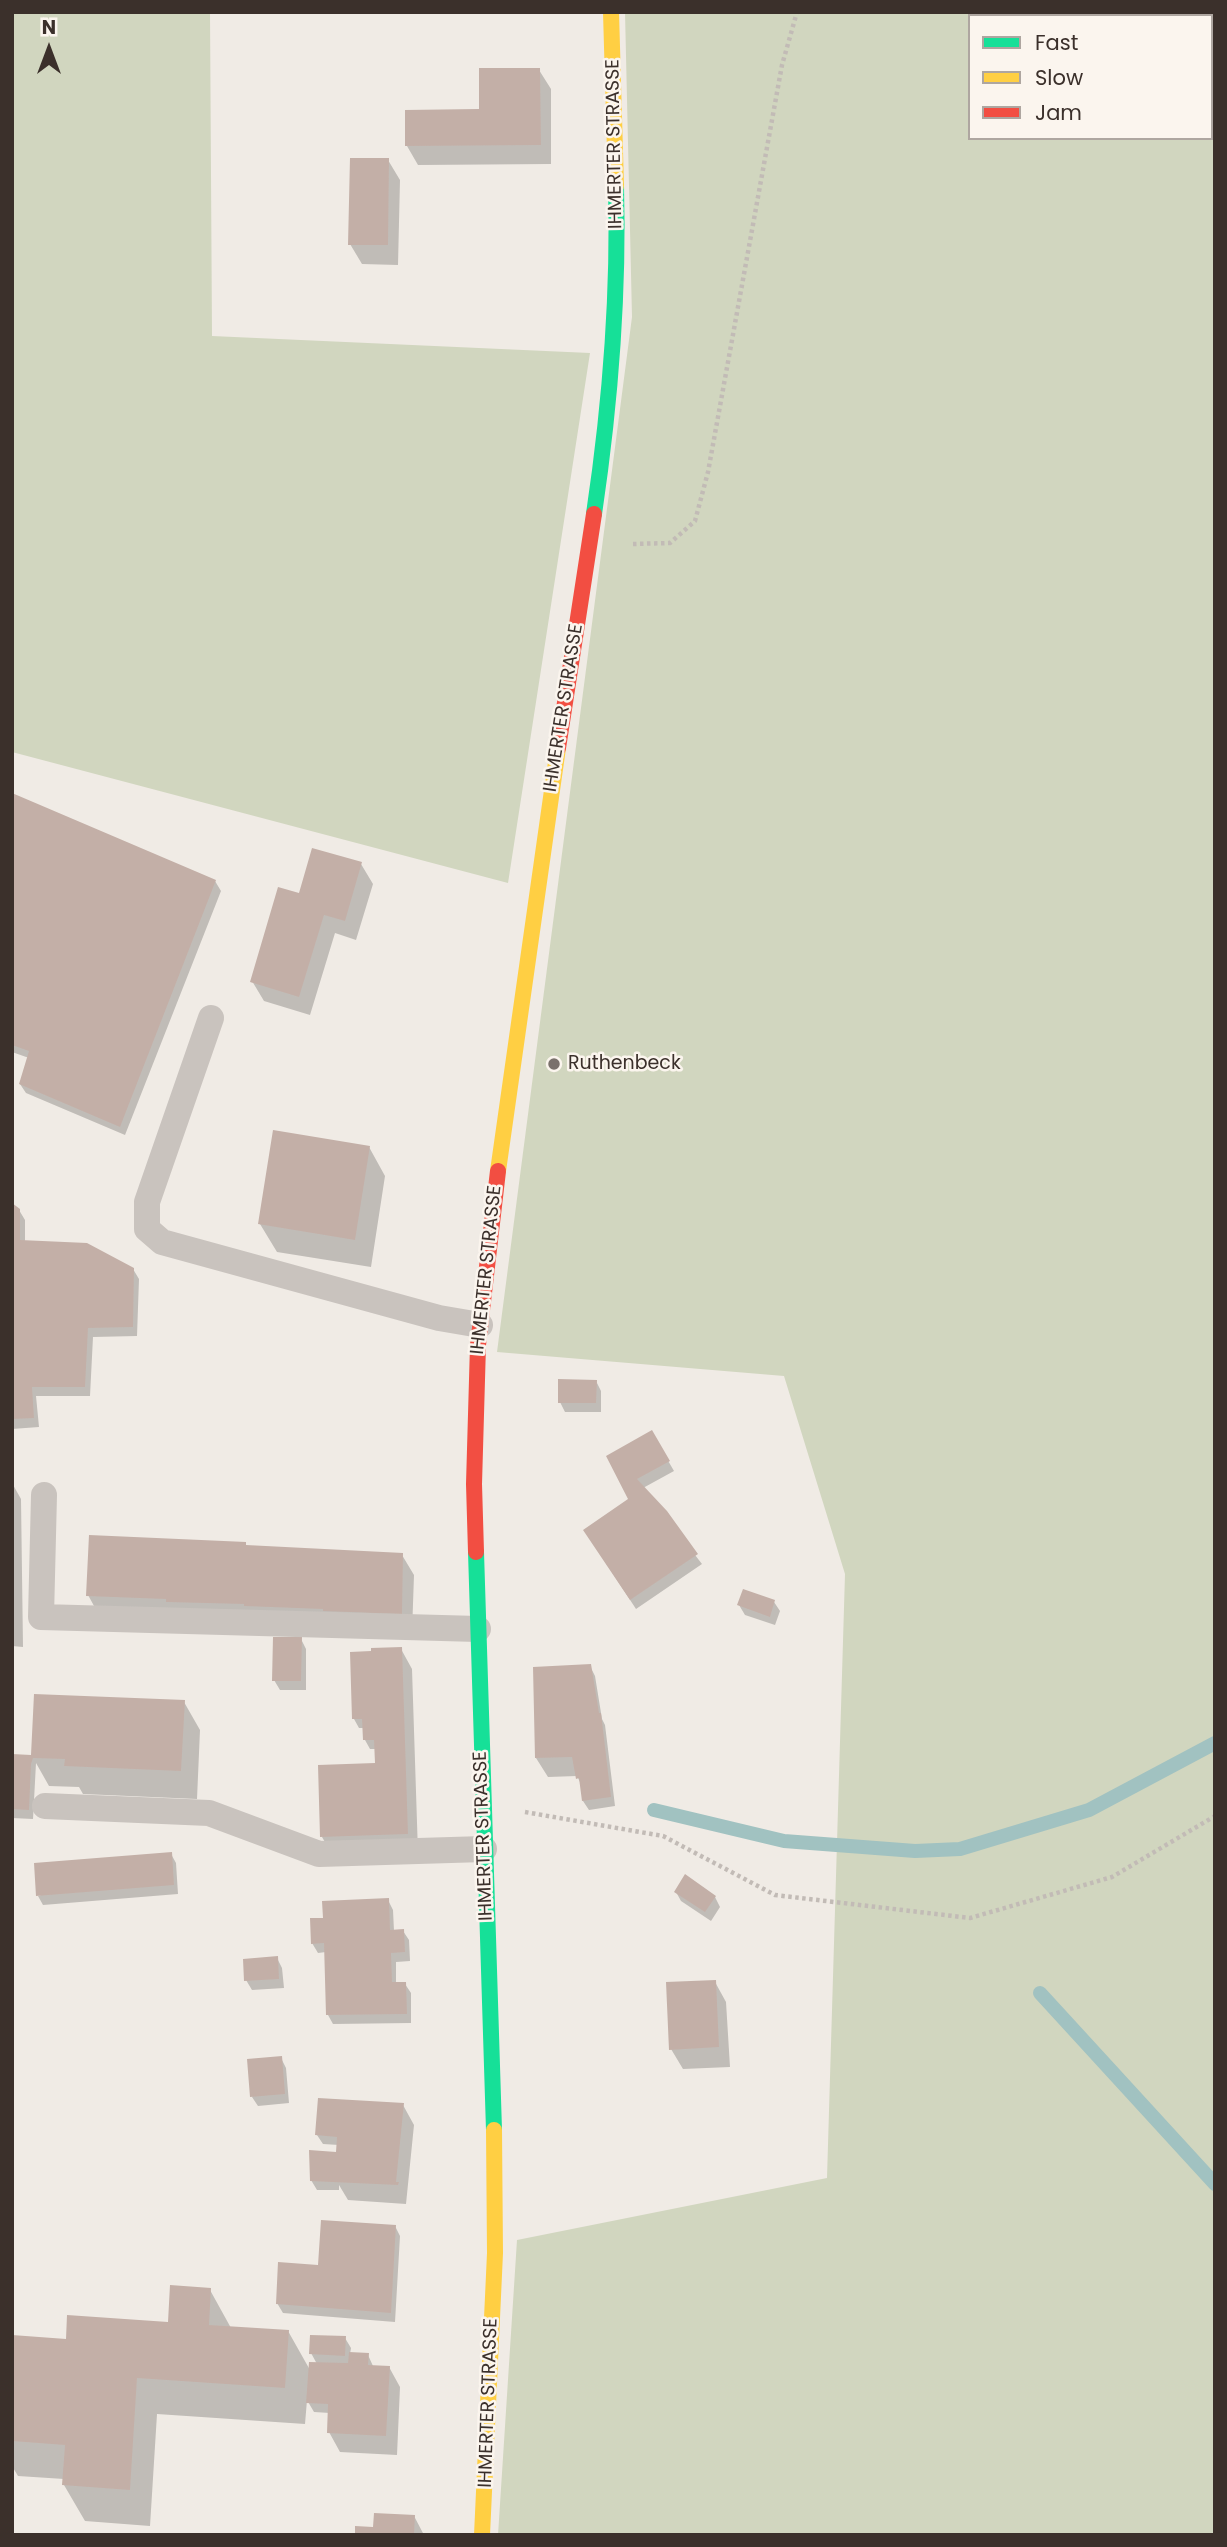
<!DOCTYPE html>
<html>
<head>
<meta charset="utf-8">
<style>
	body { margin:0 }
	#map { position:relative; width:1227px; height:2547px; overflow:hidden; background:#f0ebe5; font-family:Poppins,sans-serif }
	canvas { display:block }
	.frame { position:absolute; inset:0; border:14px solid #3b302b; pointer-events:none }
	.legend { position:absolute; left:968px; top:14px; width:245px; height:126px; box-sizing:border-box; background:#fbf5ee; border:2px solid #aea6a0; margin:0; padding:9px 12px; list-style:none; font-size:21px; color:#3b302b }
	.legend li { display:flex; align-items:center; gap:14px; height:35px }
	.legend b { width:35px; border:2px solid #aea6a0 }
	.north { position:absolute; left:14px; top:14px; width:70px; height:70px; -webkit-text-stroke:5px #fbf5ee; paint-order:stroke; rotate:0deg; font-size:19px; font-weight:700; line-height:28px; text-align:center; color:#3b302b }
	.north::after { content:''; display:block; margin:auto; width:24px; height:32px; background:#3b302b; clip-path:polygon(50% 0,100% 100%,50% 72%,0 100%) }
</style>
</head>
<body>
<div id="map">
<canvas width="1227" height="2547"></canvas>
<div class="frame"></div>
<ul class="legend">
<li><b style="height:9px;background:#16e098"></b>Fast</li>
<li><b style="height:9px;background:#ffcf43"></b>Slow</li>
<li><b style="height:9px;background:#f24e42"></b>Jam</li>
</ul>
<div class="north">N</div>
</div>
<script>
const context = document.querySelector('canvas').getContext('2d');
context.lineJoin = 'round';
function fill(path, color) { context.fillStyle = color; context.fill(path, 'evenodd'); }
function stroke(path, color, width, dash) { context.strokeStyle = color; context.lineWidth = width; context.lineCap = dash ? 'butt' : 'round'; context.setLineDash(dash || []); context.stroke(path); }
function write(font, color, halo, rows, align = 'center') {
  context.font = font + ' Poppins,sans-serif'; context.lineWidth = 5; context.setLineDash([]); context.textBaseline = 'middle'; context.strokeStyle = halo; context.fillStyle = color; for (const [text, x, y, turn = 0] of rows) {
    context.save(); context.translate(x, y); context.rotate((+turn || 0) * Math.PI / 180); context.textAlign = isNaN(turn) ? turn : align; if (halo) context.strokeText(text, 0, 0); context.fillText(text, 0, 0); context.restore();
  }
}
const green = new Path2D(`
	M12 12H210L212 336 590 353 508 883 12 752Z
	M625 12H1215V2535H498L517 2240 827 2178 845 1574 784 1376 497 1352 632 317ZM970 16H1211V138H970Z`);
const shadow = new Path2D(`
	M539 70 551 89V164L418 165 407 146 480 111Z
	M388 160 400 180 398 265 362 264 350 244Z
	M12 795 215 881 221 891 125 1135 26 1093 20 1084 29 1058 12 1052Z
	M361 864 373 884 356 940 335 933 310 1015 264 1001 252 981 300 895Z
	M369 1147 385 1176 371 1267 277 1252 260 1224Z
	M12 1205 19 1210 25 1220V1242L133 1269 139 1279 137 1336 93 1337 90 1396H36L39 1427 12 1429Z
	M596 1381 601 1391V1412H565L560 1402Z
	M652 1433 674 1471 643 1488 702 1564 636 1609 585 1531 630 1500Z
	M12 1483 21 1499 23 1647 12 1646Z
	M247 1547 402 1555 414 1575 412 1633 99 1615 88 1595Z
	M774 1602 780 1611 775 1625 745 1615 739 1605Z
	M301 1639 306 1649V1690H280L274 1680Z
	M401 1649 412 1669 418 1853 333 1856 322 1837 377 1765 376 1749H370L365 1740 364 1728H359L354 1719Z
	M590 1666 595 1676 602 1719 605 1725 615 1806 589 1810 583 1801 582 1786 577 1776 548 1777 536 1758Z
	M184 1702 200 1730 197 1799 83 1794 79 1787 49 1786 36 1763 33 1819 12 1818V1756L33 1757Z
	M171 1854 176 1863 178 1894 43 1905 38 1896Z
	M676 1892 715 1897 720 1907 711 1921 681 1901Z
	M388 1900 393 1910 394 1931H403L409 1940 410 1961 396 1962V1984H405L411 1993V2023L333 2024 328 2015 326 1952 318 1953 312 1943 325 1919Z
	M277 1958 282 1968 284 1988 252 1990 246 1980Z
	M715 1982 726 2002 730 2067 683 2069 671 2049Z
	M281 2058 286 2068 289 2103 258 2106 252 2097Z
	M403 2105 414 2125 406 2204 348 2200 339 2185V2190H317L311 2180 338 2158 339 2145 323 2144 317 2135Z
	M395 2226 400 2236 395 2322 283 2313 277 2303 320 2267Z
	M210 2290 231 2328 288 2331 310 2370 317 2364 311 2353 345 2338 351 2348 350 2354 368 2355 373 2366 389 2367 400 2387 397 2455 340 2452 329 2432 330 2413 314 2412 307 2400 305 2424 157 2414 150 2526 85 2521 64 2485V2479L18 2476 12 2466V2337L67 2341 170 2323Z
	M414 2516 424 2535H356L375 2529Z`);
const stream = new Path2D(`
	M654 1810 784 1841 915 1851 960 1849 1089 1810 1215 1743
	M1040 1993 1215 2184`);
const building = new Path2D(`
	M479 68H540L541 145 405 146V110L479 109Z
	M350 158H389L388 245H348Z
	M12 793 216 880 120 1127 19 1084 29 1051 12 1045Z
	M312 848 362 862 345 921 324 915 299 997 250 982 278 887 299 893Z
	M273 1130 370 1146 355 1240 258 1224Z
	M12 1203 20 1209V1240L87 1243 134 1268 133 1327 88 1328 85 1387H32L34 1418 12 1419Z
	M558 1379 597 1380 596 1403H558Z
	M652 1430 670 1461 637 1479 667 1511 698 1554 630 1600 583 1530 628 1499 606 1456Z
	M89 1535 246 1542V1545L403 1553 402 1614 323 1611V1609L244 1606V1604L166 1602V1599L86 1596Z
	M743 1589 775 1600 770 1617 737 1605Z
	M273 1637H302L301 1681H272Z
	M402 1647 408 1834 320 1837 318 1765 375 1763 374 1740H363L362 1719H352L350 1652 371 1651V1648Z
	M591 1664 599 1713H601L611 1797 582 1801 579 1778 576 1779 572 1757 535 1758 533 1667Z
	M34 1694 185 1700 181 1771 64 1766 65 1759 33 1758 31 1764 29 1810 12 1809V1754L31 1755Z
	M172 1852 174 1885 36 1896 34 1863Z
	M685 1874 716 1896 705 1912 674 1892Z
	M389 1898 390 1930 404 1929 405 1952 391 1953 392 1982H406L407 2014 326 2015 324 1943 311 1944 310 1918H323L322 1901Z
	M278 1956 279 1979 244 1981 243 1959Z
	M716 1980 719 2047 669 2050 666 1982Z
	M282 2056 285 2094 250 2097 247 2059Z
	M318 2098 404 2103 396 2182H399L398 2185 310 2181 309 2150 336 2152 337 2137 315 2135Z
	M321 2220 396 2225 391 2313 276 2304 278 2262 318 2265Z
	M170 2285 211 2288 209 2325 289 2330 285 2388 137 2378 130 2490 62 2485 65 2445 12 2441V2335L66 2339 67 2315 168 2322Z
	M310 2335 346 2336 345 2356 309 2354Z
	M349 2352 369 2353 368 2365 390 2366 386 2436 327 2433 328 2404 306 2403 309 2362 348 2363Z
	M374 2513 415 2515 414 2535H355V2526L373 2527Z`);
const path = new Path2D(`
	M633 544 670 543 695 521 708 472 782 65 797 12
	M525 1812 663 1836 775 1895 970 1918 1112 1877 1215 1816`);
const lane = new Path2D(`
	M211 1018 147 1202V1229L162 1242 439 1318 480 1325
	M44 1495 41 1617 478 1629
	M45 1806 209 1813 319 1854 484 1849`);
const fast = new Path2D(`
	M594 514C610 406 619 295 616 186
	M476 1552 494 2130`);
const slow = new Path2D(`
	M611 12 616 186
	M498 1171 558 748
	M482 2535 495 2253 494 2130`);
const jam = new Path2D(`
	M558 748 594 514
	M476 1552 474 1484 478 1345 498 1171`);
const markers = [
	[554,1064,7,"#7a716c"]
];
const streetNames = [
	["IHMERTER STRASSE",615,144,-91],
	["IHMERTER STRASSE",564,708,-81],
	["IHMERTER STRASSE",487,1270,-84],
	["IHMERTER STRASSE",484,1836,-92],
	["IHMERTER STRASSE",489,2403,-88]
];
const poiNames = [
	["Ruthenbeck",568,1064]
];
fill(green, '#d1d6bf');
fill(shadow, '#0003');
stroke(stream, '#a1c2c1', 14);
fill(building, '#c3afa7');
stroke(path, '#c2bbb6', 4.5, [3.5, 3.5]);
stroke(lane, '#c9c3be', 26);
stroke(fast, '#16e098', 16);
stroke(slow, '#ffcf43', 16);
stroke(jam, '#f24e42', 16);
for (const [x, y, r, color] of markers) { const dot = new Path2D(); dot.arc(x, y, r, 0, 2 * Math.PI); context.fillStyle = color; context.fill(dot); stroke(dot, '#fbf5ee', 2.5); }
write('19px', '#3b302b', '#fbf5ee', streetNames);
write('19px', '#3b302b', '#fbf5ee', poiNames, 'left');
</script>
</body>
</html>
